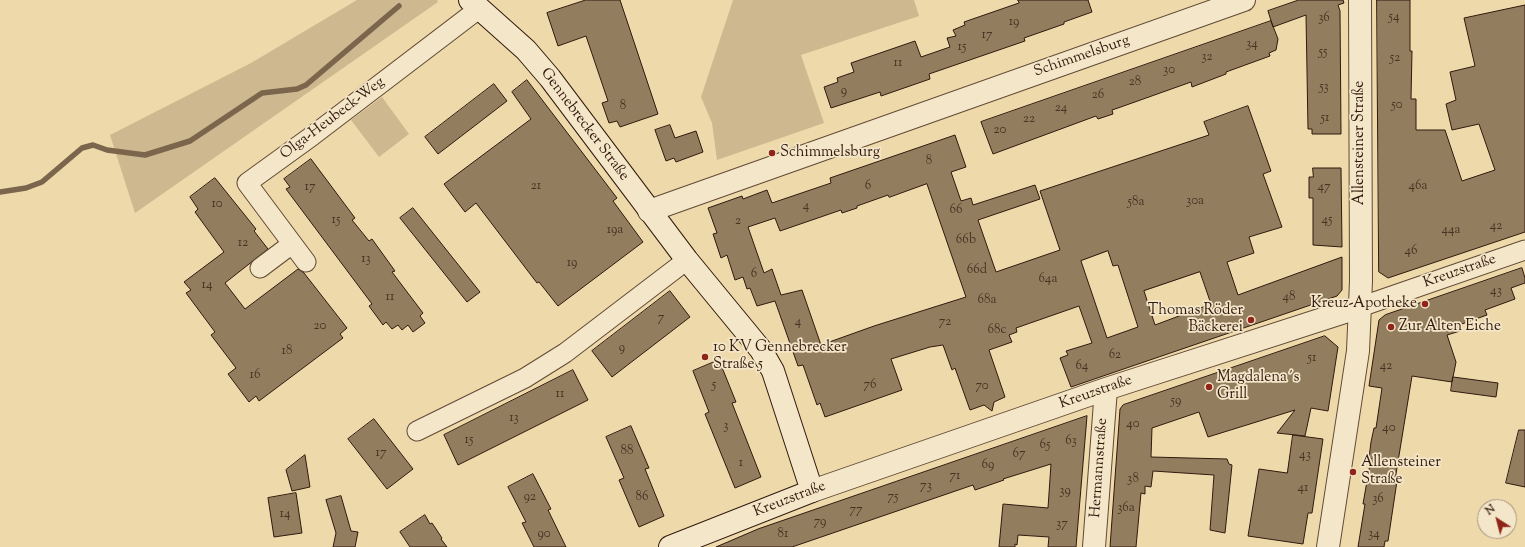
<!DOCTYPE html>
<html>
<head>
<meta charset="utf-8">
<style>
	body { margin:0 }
	#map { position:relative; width:1525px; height:547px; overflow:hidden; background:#eed9aa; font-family:"Sorts Mill Goudy",serif }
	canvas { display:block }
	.north { position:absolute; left:1477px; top:499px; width:40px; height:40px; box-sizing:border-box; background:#f4e6c8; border:1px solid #a6947e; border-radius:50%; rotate:324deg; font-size:11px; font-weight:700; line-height:16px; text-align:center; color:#30190e }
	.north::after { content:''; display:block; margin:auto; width:14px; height:18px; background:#8f2418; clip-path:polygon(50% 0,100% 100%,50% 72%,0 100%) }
</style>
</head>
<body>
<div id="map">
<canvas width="1525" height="547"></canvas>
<div class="north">N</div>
</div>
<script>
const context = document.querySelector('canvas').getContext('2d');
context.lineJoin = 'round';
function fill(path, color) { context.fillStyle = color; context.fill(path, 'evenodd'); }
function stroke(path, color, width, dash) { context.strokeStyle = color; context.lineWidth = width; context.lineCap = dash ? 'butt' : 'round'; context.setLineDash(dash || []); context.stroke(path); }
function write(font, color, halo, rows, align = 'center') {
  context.font = font + ' "Sorts Mill Goudy",serif'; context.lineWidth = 3.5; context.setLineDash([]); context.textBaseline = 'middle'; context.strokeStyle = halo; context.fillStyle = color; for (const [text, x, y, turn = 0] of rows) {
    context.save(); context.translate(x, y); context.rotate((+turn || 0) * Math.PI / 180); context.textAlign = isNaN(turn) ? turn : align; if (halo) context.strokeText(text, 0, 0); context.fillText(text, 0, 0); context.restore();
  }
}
const green = new Path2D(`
	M357 0H437L438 2 135 213 110 135 251 63Z
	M733 0H914L919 16 801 55 824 123 717 160 712 123 701 97Z
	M382 97 409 134 379 157 351 120Z`);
const stream = new Path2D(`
	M0 192 26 188 42 182 82 148 93 145 107 150 145 155 190 141 262 93 297 89 306 85 399 6`);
const building = new Path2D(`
	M586 0H620L658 114 620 127 617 121 609 123 602 103 608 101 586 36 558 46 547 13Z
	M1018 0H1088L1092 12 1064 22V24L1024 38 1025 41 929 74 930 79 881 96 880 92 831 108 824 87 838 82 837 78 854 72 851 63 915 41 921 57 950 47 947 38 956 36 953 30 965 25 964 22 1019 3Z
	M1299 0H1343L1344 3 1338 5 1340 11 1341 134H1312V129H1308L1306 15 1273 27 1268 11Z
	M1377 0H1410V51H1412L1411 99H1416V130H1445L1462 181 1495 170 1479 124 1452 130 1446 104 1456 100 1450 72 1475 66 1464 18 1525 5V232L1388 278 1379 272Z
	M1271 21 1278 39 1276 50 1269 53 1270 56 1226 72V74L1192 87 1191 82 1118 108 1112 110 1113 114 1098 119 1096 116 993 154 981 122Z
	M527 80 617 198 613 201 643 242 558 306 539 282 537 283 476 203 465 212 444 184 531 119 512 92Z
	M494 84 507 101 438 154 425 137Z
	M1248 106 1271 171 1263 174 1282 227 1249 237 1254 253 1227 262 1238 295 1342 257V290L1337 296 1071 387 1060 358 1068 355 1066 351 1092 343 1079 306 1016 328 1017 332 1009 335 1012 342 989 350 1005 397 994 402 992 411 984 405 970 410 955 368 952 370 943 345 930 347 891 359 902 390 825 417 820 403 817 405 803 365 798 366 775 301 757 306 750 288 747 289 743 277 735 280 727 255 721 258 713 234 717 233 708 208 742 196 743 199 767 190 772 203 831 183 830 178 955 135 966 167 951 172 961 201 971 198 973 205 1035 185 1040 199 978 220 996 272 1060 250 1040 191 1209 135 1204 122ZM927 184 966 297 874 326 821 345 802 290 781 295 772 269 764 273 748 227 775 218 780 231 841 210 842 213 857 208V206L888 195 889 197ZM1108 251 1113 266 1118 265 1138 327 1107 338 1081 261ZM1200 272 1211 304 1155 325 1144 291Z
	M670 125 675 138 696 131 703 152 676 162 674 158 666 161 655 130Z
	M311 159 355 218 352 220 369 241 372 239 395 271 392 272 423 313 420 316 425 323 413 332 408 325 402 330 398 325 392 329 386 322 383 325 369 306 372 304 286 189 290 187 284 179Z
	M1313 168H1341L1342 247 1313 245V198H1309V177H1313Z
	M215 178 256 229 254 231 268 249 225 283 245 309 298 269 304 273 347 328 340 334 343 338 259 401 256 396 249 402 228 374 236 368 211 335 215 332 186 293 191 290 184 282 224 252 195 212 198 209 190 197Z
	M413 208 480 292 467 302 400 218Z
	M1522 268 1525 278V283L1511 288 1515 299 1485 310 1487 315 1459 325 1460 331 1447 335 1456 362 1452 382 1412 376 1395 480 1397 481 1388 541H1385L1384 547H1358L1365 504H1363L1371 458H1369L1371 442 1374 428H1376L1382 388 1369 386 1379 320 1385 315Z
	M670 291 690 317 612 377 592 351Z
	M1325 336 1338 347 1328 411 1311 408 1305 436 1277 433 1295 410 1208 437 1199 412 1152 428 1151 457 1227 459 1229 464 1232 465 1225 533 1210 530 1214 475 1153 471 1151 487 1145 486V494L1141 493 1136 547H1110L1120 409 1123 405Z
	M719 360 736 402 732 403 761 477 735 488 705 414 709 412 693 371Z
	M573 370 588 400 458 465 444 435Z
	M1453 377 1498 383 1496 397 1451 391Z
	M1087 416 1076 547H1048L1049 537 1018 535 1017 545 1015 544V547H999L1003 504 1048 508 1051 464 1003 479 1004 480 975 490 973 485 792 547H716L758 529Z
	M374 419 413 469 387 489 348 439Z
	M631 426 649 468 645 469 664 516 639 527 619 480 624 478 606 437Z
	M1519 430H1525V487L1506 483Z
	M1293 435 1323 439 1312 513H1308L1303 544 1248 536 1259 469 1287 473Z
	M305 455 310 487 292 491 286 470Z
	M533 474 551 509 548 510 566 547H534L522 523 526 522 508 487Z
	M296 493 302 533 274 537 268 498Z
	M341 496 351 531 358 532 355 547H333L336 533 326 500Z
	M425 515 430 524 432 523 442 538 441 539 447 547H410L400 532Z`);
const minor = new Path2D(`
	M306 262 247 183 312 136 480 8
	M260 268 292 244
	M1360 307 1525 250
	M417 431 525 378 565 353 687 260`);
const tertiary = new Path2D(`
	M649 211 1244 0
	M812 491 1106 389 1360 307
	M1094 547 1106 389
	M1328 547 1358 351 1361 281 1360 0`);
const secondary = new Path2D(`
	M470 0 526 50 550 78 687 260 761 350 773 371 812 491 670 547`);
const markers = [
	[772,153,4,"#8f2418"],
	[1425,304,4,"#8f2418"],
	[1251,320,4,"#8f2418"],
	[1391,327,4,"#8f2418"],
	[705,357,4,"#8f2418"],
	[1209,387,4,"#8f2418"],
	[1353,472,4,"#8f2418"]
];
const numberNames = [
	["54",1394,18],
	["36",1324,19],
	["19",1014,23],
	["17",987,36],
	["34",1252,45],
	["15",962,48],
	["55",1323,53],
	["32",1207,58],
	["52",1395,59],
	["11",898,64],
	["30",1169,71],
	["28",1135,83],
	["53",1324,88],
	["9",844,92],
	["26",1098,96],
	["50",1397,106],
	["8",623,107],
	["24",1061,109],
	["51",1325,119],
	["22",1029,120],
	["20",1000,131],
	["8",929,162],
	["21",536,187],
	["6",868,187],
	["46a",1418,187],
	["17",310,188],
	["47",1324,188],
	["30a",1195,202],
	["58a",1136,203],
	["10",217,205],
	["4",806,207],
	["66",956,211],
	["15",336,221],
	["45",1327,221],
	["2",738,222],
	["42",1496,227],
	["19a",615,231],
	["44a",1451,231],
	["66b",966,241],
	["12",243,244],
	["46",1411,252],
	["13",366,260],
	["19",572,264],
	["66d",977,271],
	["6",754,275],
	["64a",1048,280],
	["14",207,286],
	["43",1496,292],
	["11",390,298],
	["48",1289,298],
	["68a",987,301],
	["7",661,319],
	["4",798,323],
	["72",945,323],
	["20",320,327],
	["68c",997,331],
	["9",622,349],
	["18",287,352],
	["62",1115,356],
	["51",1312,359],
	["64",1082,367],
	["42",1386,367],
	["16",255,376],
	["5",714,386],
	["76",870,386],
	["70",982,387],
	["11",560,395],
	["59",1176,402],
	["13",514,419],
	["40",1133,425],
	["3",726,427],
	["40",1389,429],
	["15",469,441],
	["63",1071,442],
	["65",1045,446],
	["88",627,452],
	["17",381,454],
	["67",1019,455],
	["43",1305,456],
	["1",741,464],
	["69",988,466],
	["71",955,477],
	["38",1133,480],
	["73",926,487],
	["41",1303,489],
	["39",1065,492],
	["92",530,498],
	["86",642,498],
	["75",893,498],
	["36",1378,500],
	["36a",1126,509],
	["77",856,511],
	["14",285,515],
	["79",820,523],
	["37",1062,525],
	["90",544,535],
	["81",783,535],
	["34",1374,535]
];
const streetNames = [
	["Schimmelsburg",1082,57,-19],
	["Olga-Heubeck-Weg",333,119,-37],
	["Gennebrecker Straße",584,125,53],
	["Allensteiner Straße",1360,143,-90],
	["Kreuzstraße",1460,272,-19],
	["Kreuzstraße",1096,393,-19],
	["Hermannstraße",1100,468,-86],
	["Kreuzstraße",790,500,-21]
];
const poiNames = [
	["Schimmelsburg",780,153],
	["Kreuz-Apotheke",1417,304,"right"],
	["Thomas Röder",1243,311,"right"],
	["Bäckerei",1243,328,"right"],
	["Zur Alten Eiche",1399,327],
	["10 KV Gennebrecker",713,348],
	["Straße 5",713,365],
	["Magdalena´s",1217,378],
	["Grill",1217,395],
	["Allensteiner",1361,463],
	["Straße",1361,480]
];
fill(green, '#ceb88f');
stroke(stream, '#7b654c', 5.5);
fill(building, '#937d5f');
stroke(building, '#30190e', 1);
stroke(minor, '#604935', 21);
stroke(tertiary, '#604935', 24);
stroke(secondary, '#30190e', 24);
stroke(minor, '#f4e6c8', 19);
stroke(tertiary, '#f4e6c8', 22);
stroke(secondary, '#f4e6c8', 22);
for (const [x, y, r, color] of markers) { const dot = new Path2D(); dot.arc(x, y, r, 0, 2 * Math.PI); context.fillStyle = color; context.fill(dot); stroke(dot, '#f4e6c8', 1.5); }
write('13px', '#493222', null, numberNames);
write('15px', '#30190e', '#f4e6c8', streetNames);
write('15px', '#30190e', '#f4e6c8', poiNames, 'left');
</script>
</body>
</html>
